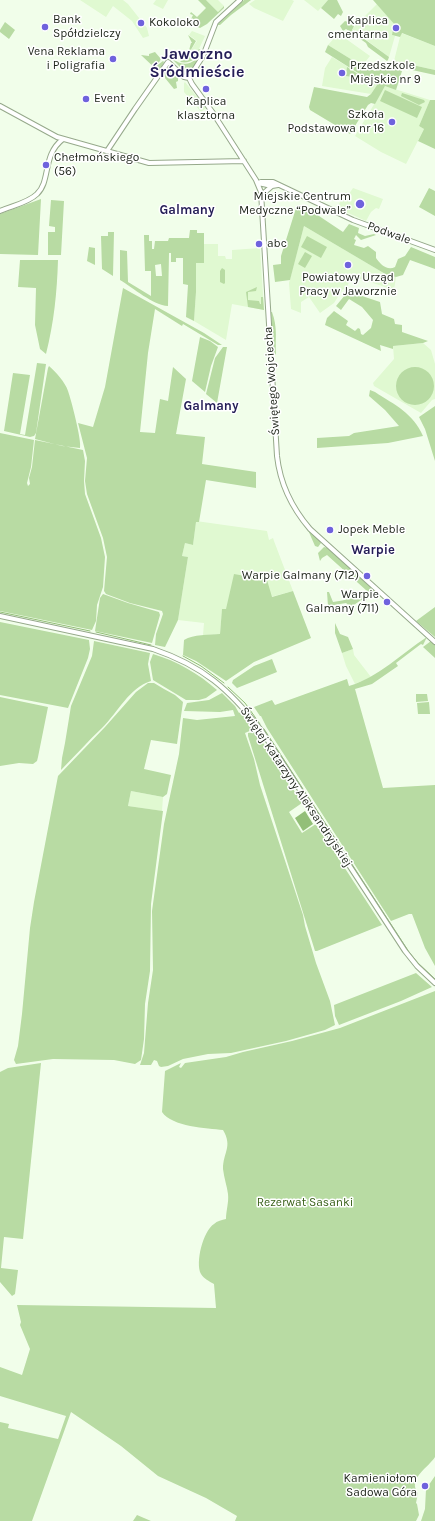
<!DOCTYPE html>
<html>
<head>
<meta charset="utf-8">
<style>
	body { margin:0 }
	canvas { display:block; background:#f1feea }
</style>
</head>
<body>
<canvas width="435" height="1521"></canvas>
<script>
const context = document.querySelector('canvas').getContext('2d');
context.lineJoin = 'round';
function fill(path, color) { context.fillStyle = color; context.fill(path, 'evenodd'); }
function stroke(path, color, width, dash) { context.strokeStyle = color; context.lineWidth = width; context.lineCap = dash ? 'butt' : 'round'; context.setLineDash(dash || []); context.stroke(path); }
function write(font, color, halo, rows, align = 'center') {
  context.font = font + ' Karla,sans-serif'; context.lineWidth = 3; context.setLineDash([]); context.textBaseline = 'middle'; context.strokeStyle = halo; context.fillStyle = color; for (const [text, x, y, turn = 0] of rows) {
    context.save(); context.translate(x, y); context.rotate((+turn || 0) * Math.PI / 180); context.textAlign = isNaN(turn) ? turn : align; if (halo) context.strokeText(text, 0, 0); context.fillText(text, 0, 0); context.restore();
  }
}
const built = new Path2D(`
	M80 0H123L128 4 147 28 149 36 143 38 132 21 113 6 106 17Z
	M156 0H168L163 9 153 4Z
	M206 0H218L224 6 218 12Z
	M255 0H292L294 1 283 21 254 8 249 4Z
	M304 0H328L318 11Z
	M377 4 395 25 392 35 395 36 389 57 352 29Z
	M192 31 205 36 199 49 193 57 189 53 197 41 189 35Z
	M401 33 435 46V70L394 61Z
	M337 35 342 36 370 56 362 66 328 45Z
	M332 57 377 85 371 94 322 86 325 68Z
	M185 82 206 108 201 112 184 92V83Z
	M385 86 430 100 419 126 424 129 406 164 381 152 355 136Z
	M353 188 383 199 379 209 376 208 371 212 366 221 337 208 343 196H344L346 192 349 194Z
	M304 226 387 275 396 277 394 290 358 278 354 281 349 280 347 291 343 289 334 303 320 313 309 297 301 302V313L291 309 289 283Z
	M204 244H218V256H225L226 259H232V250L260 248 264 310 232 304 226 340 194 321 196 292V263L204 262Z
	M423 343 431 350 435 364V399L432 400 421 413 374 386 373 383 394 359 393 346Z
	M196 521 267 531 269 540 273 538 274 541 293 591 222 610 220 634 203 635 204 623 178 620 188 557 182 556 185 543 193 545Z
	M353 649 354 655 371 677 355 684 346 666 342 653Z
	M131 791 163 797 162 811 128 806Z`);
const green = new Path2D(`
	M198 0H206L218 12 224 6V8L207 24 200 28 187 22V20L190 21 193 15 190 14 191 12 197 17 206 8Z
	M244 0H251L231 15 220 25H217Z
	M328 0H337L343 12 341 16 338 14 334 19 321 8Z
	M373 0H435V46L402 33 400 37 392 35 393 29 395 25Z
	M345 21 348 22 354 26 352 30 389 57 388 60 387 61 368 47 366 43 346 29 343 31 340 26Z
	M5 22 15 30 9 39 0 32V30Z
	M188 35 196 41 189 53 192 58 199 49 201 50C197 59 190 64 180 62L188 54 191 43H192Z
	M328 45 362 66 375 71 381 64 402 71 396 90 385 86 375 104 371 103 368 105 350 134 310 110 309 107 314 87 367 97 371 94 377 85 325 52Z
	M155 52 161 59 158 64H159L163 61 164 62 159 72 141 55 149 56V54Z
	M171 58C180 64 187 67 196 59L199 60 188 74 185 76 181 72H184V71Z
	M394 61 435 70V75L403 68 393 65Z
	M169 66 178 75V81L176 82 177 88 174 89 165 78 164 72 165 69 168 70 167 67Z
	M347 67 361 76V78L346 76Z
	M385 90 422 107 417 118 380 101Z
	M402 93 424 100 425 102 419 105 401 96Z
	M430 100H435V149L418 141 424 129 419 126Z
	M429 188 435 191V216L419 207Z
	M41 199 38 255 0 254V214Z
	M51 200 64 201 61 255H48V232H55V227L49 226Z
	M297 205 316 214 343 232 349 224 359 228 358 233 365 236 374 234 376 235 361 240 356 235 354 239 356 240 354 245 364 248 368 246 376 252V258C380 264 387 271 395 267L398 259 405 256 411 247 435 257V269L410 260 403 275 396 277 387 275 304 226 290 280 275 282 273 265 281 264V256Z
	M190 230H197V233H204V263H196V292L194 321 186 317 188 285 183 284V258H176V262H171V253H169L168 306C153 305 133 288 120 280V250L127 251 128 282 151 296V271H145L144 235H149V241H152V249H154L155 241H168L169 238H189ZM161 264 162 276H156L155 265Z
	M108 232H114L113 276 102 269 101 236H108Z
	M307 236 327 247 321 258 301 247Z
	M89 247 95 248V265L87 261Z
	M305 252 312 256 305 268 298 264Z
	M20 260H58C57 293 54 322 46 354L40 349 35 325 36 288 18 287Z
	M222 268 225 270V283L224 284 220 282V271Z
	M257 287 256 291 248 292V300L259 301 260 304H261V297H263L264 310 248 307 246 292Z
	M123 288 204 333 222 345H218L183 324 182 326 155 309 148 353 140 432 155 433 160 399 168 401 173 367 186 379 176 434 205 437 202 464 256 472V488L206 480 199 522H196L193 545 185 543 182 556 188 557 178 620 165 647 155 645 156 634 163 614 162 611 130 603 106 594 104 591 107 557 103 538 87 494 85 481 87 458 78 423 93 427 105 387Z
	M347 291 380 302 382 314 394 319 395 324 402 325V332L428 341 423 343 393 346V349L380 345 381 351 325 325 327 318 334 311 348 321 346 325 355 331 358 328 360 329 361 334 363 335 371 328 373 320 362 307 349 299 341 310 336 306 345 295Z
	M271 312H272C278 328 275 339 276 355L273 351Z
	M200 337 210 341 218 347 211 366 205 392 192 381Z
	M223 347H227L217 403 206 394 215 358Z
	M37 363 46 364 36 433 34 436 30 437 4 431 13 373 30 375 20 434 25 435Z
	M49 366C56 372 65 382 68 391 71 399 82 441 80 448L62 446 35 439 48 368Z
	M396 386a19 19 0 1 1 38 0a19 19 0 1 1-38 0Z
	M370 390 375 392C395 405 413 413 423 436L388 443 317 448V438L349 436 354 433 399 426 385 410 369 396Z
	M435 406V461L425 429 419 417Z
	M0 433 34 440 31 467 27 483 28 486 30 484 29 478 32 467 35 440 83 450 85 461 84 481 85 494 101 538 105 557 103 587 97 605 96 621 92 630 0 611Z
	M308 530 320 541 321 543 318 547 315 546Z
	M324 547 328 548 377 593 364 601 361 600 351 607 346 603 328 606 327 592H329L333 602C346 600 356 598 367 591L327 555 322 558 320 561 318 553Z
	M234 574 267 580 272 597 293 591 311 638 254 662 226 681 196 661 183 655 184 640C194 634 208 635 220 634L222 609H226Z
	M103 594 128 603 159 612 160 615 152 643 95 631 100 598Z
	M435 607V637L416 621Z
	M0 622 89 640 90 649 88 658 68 708 0 695Z
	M335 623 340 634 348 637 353 649 342 653 335 633Z
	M427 637 423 645 421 644 396 663 398 666 372 684 355 689 383 788 435 785V966L425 948 412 914H409L391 921 267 728 261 716H260L254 707 272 700 275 705 347 679 349 686C379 677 401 654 427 637Z
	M94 641 150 653 148 664 151 681C129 688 118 712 102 728 88 741 75 756 61 770L62 758 65 743 71 706 92 656Z
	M431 641 435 645V658L423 647Z
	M153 654C177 661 199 674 217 690L206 698 199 700H186L153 680 150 662Z
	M272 659 277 672 237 688 232 683 233 680 254 666Z
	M148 683H154L164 689 175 695 183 702 177 744 151 740 144 769 171 775 167 794 163 797 131 791 128 806 163 811 151 904 150 971 145 1004 144 1039 141 1060 135 1064 114 1060 53 1059 16 1064 14 1060 18 1046 22 1014 30 928 34 902 58 776 105 727 136 692Z
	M222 693 235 706 239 713 241 712 254 729 245 733 254 759 260 785 303 915 305 926 316 963 330 1001 335 1025 325 1030 286 1041 231 1053 208 1054 183 1059 168 1066 161 1067 159 1066 157 1061 154 1060 151 1065H140L144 1053 148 1003 153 970 152 911 164 824 179 754 183 718 197 720 235 716 233 710 220 712 184 711 187 703 209 700Z
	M416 694H427L428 701 416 702Z
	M0 697 48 707 38 757 37 761 33 764 19 763 0 766Z
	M429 702 430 714H418L417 703Z
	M256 732 302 803 289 812 302 833 316 824 382 925 317 951H315L248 736V733Z
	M416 973 432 987 401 1001 339 1025 335 1016 334 1005Z
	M435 991V1457C429 1467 407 1479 418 1493L416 1503 417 1504 419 1515 416 1521H235L237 1516 206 1498 158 1476 121 1446 71 1412 32 1521H0V1422L9 1424 8 1428 58 1439 66 1416 0 1396V1367L22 1375 30 1349 20 1325 21 1322 17 1305 216 1308 214 1284C209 1281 204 1279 201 1274 195 1263 203 1231 214 1224 217 1221 222 1220 226 1219 226 1211 229 1202 228 1194 227 1186 224 1178 223 1169 223 1152 233 1147 223 1130 207 1128 172 1127 162 1112L165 1071 181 1063 179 1067 181 1068 185 1063 226 1057 243 1052 292 1041 340 1028Z
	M41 1063 23 1239 4 1237 1 1268 18 1270 15 1294 12 1296 0 1282V1072L8 1068Z
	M435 1476V1521H421L425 1509 426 1489Z
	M137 1515 151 1521H154H133Z`);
const water = new Path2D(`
	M305 811 313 824 303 831 295 818Z`);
const stream = new Path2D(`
	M0 612 90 631
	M96 632 151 645
	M183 656 201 666 224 683
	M228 687 245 703 260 724
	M264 729 409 952 418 963 435 979`);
const tertiary = new Path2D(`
	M189 78 192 84 213 113 256 180 261 192 277 456C280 483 292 508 310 529L435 642
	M189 78 203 56 216 22 240 0
	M0 106 57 137 149 163 244 161
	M107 151 135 109 168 62 184 77 189 78
	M258 183 261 182H273L353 220 435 250
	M258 183 272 186 278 185
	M262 198 265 192 272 186
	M0 211C11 206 28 203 37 194 51 181 42 155 63 139
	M0 616 153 649C203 666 229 689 261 730L405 951 417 966 435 983`);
const markers = [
	[141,23,4,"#6f62dd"],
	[45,27,4,"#6f62dd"],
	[396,28,4,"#6f62dd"],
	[113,59,4,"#6f62dd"],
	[342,73,4,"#6f62dd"],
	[206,89,4,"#6f62dd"],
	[86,99,4,"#6f62dd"],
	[392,122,4,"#6f62dd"],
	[46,165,4,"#6f62dd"],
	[360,204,5,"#6f62dd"],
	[259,244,4,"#6f62dd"],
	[348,265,4,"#6f62dd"],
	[330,530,4,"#6f62dd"],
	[367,576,4,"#6f62dd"],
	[387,602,4,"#6f62dd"],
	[425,1486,4,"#6f62dd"]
];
const poiNames = [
	["Bank",53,20],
	["Spółdzielczy",53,34],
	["Kaplica",388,21,"right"],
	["cmentarna",388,35,"right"],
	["Kokoloko",149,23],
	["Vena Reklama",105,52,"right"],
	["i Poligrafia",105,66,"right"],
	["Przedszkole",350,66],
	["Miejskie nr 9",350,80],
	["Event",94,99],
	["Kaplica",206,102,"center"],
	["klasztorna",206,116,"center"],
	["Szkoła",384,115,"right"],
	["Podstawowa nr 16",384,129,"right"],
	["Chełmońskiego",54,158],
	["(56)",54,172],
	["Miejskie Centrum",351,197,"right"],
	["Medyczne “Podwale”",351,211,"right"],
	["abc",267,244],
	["Powiatowy Urząd",348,278,"center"],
	["Pracy w Jaworznie",348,292,"center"],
	["Jopek Meble",338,530],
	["Warpie Galmany (712)",359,576,"right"],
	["Warpie",379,595,"right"],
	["Galmany (711)",379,609,"right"],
	["Kamieniołom",417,1479,"right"],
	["Sadowa Góra",417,1493,"right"]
];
const streetNames = [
	["Podwale",389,233,20],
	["Świętego Wojciecha",272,381,-94],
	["Świętej Katarzyny Aleksandryjskiej",296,787,56]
];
const parkNames = [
	["Rezerwat Sasanki",305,1203]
];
const neighbourhoodNames = [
	["Galmany",187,210],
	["Galmany",211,406],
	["Warpie",373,550]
];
const districtNames = [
	["Jaworzno",197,54],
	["Śródmieście",197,72]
];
fill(built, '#e0f9d1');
fill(green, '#b8dba3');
fill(water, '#93bf78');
stroke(stream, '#93bf78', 1);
stroke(tertiary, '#96a98b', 6);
stroke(tertiary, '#fff', 4);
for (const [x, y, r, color] of markers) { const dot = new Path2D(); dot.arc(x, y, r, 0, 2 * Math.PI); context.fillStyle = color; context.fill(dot); stroke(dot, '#fff', 1.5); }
write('12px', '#1d2419', '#fff', poiNames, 'left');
write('12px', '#1d2419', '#fff', streetNames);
write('12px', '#396018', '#fff', parkNames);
write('bold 13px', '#251e57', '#fff', neighbourhoodNames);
write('bold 16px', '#251e57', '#fff', districtNames);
</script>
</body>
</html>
